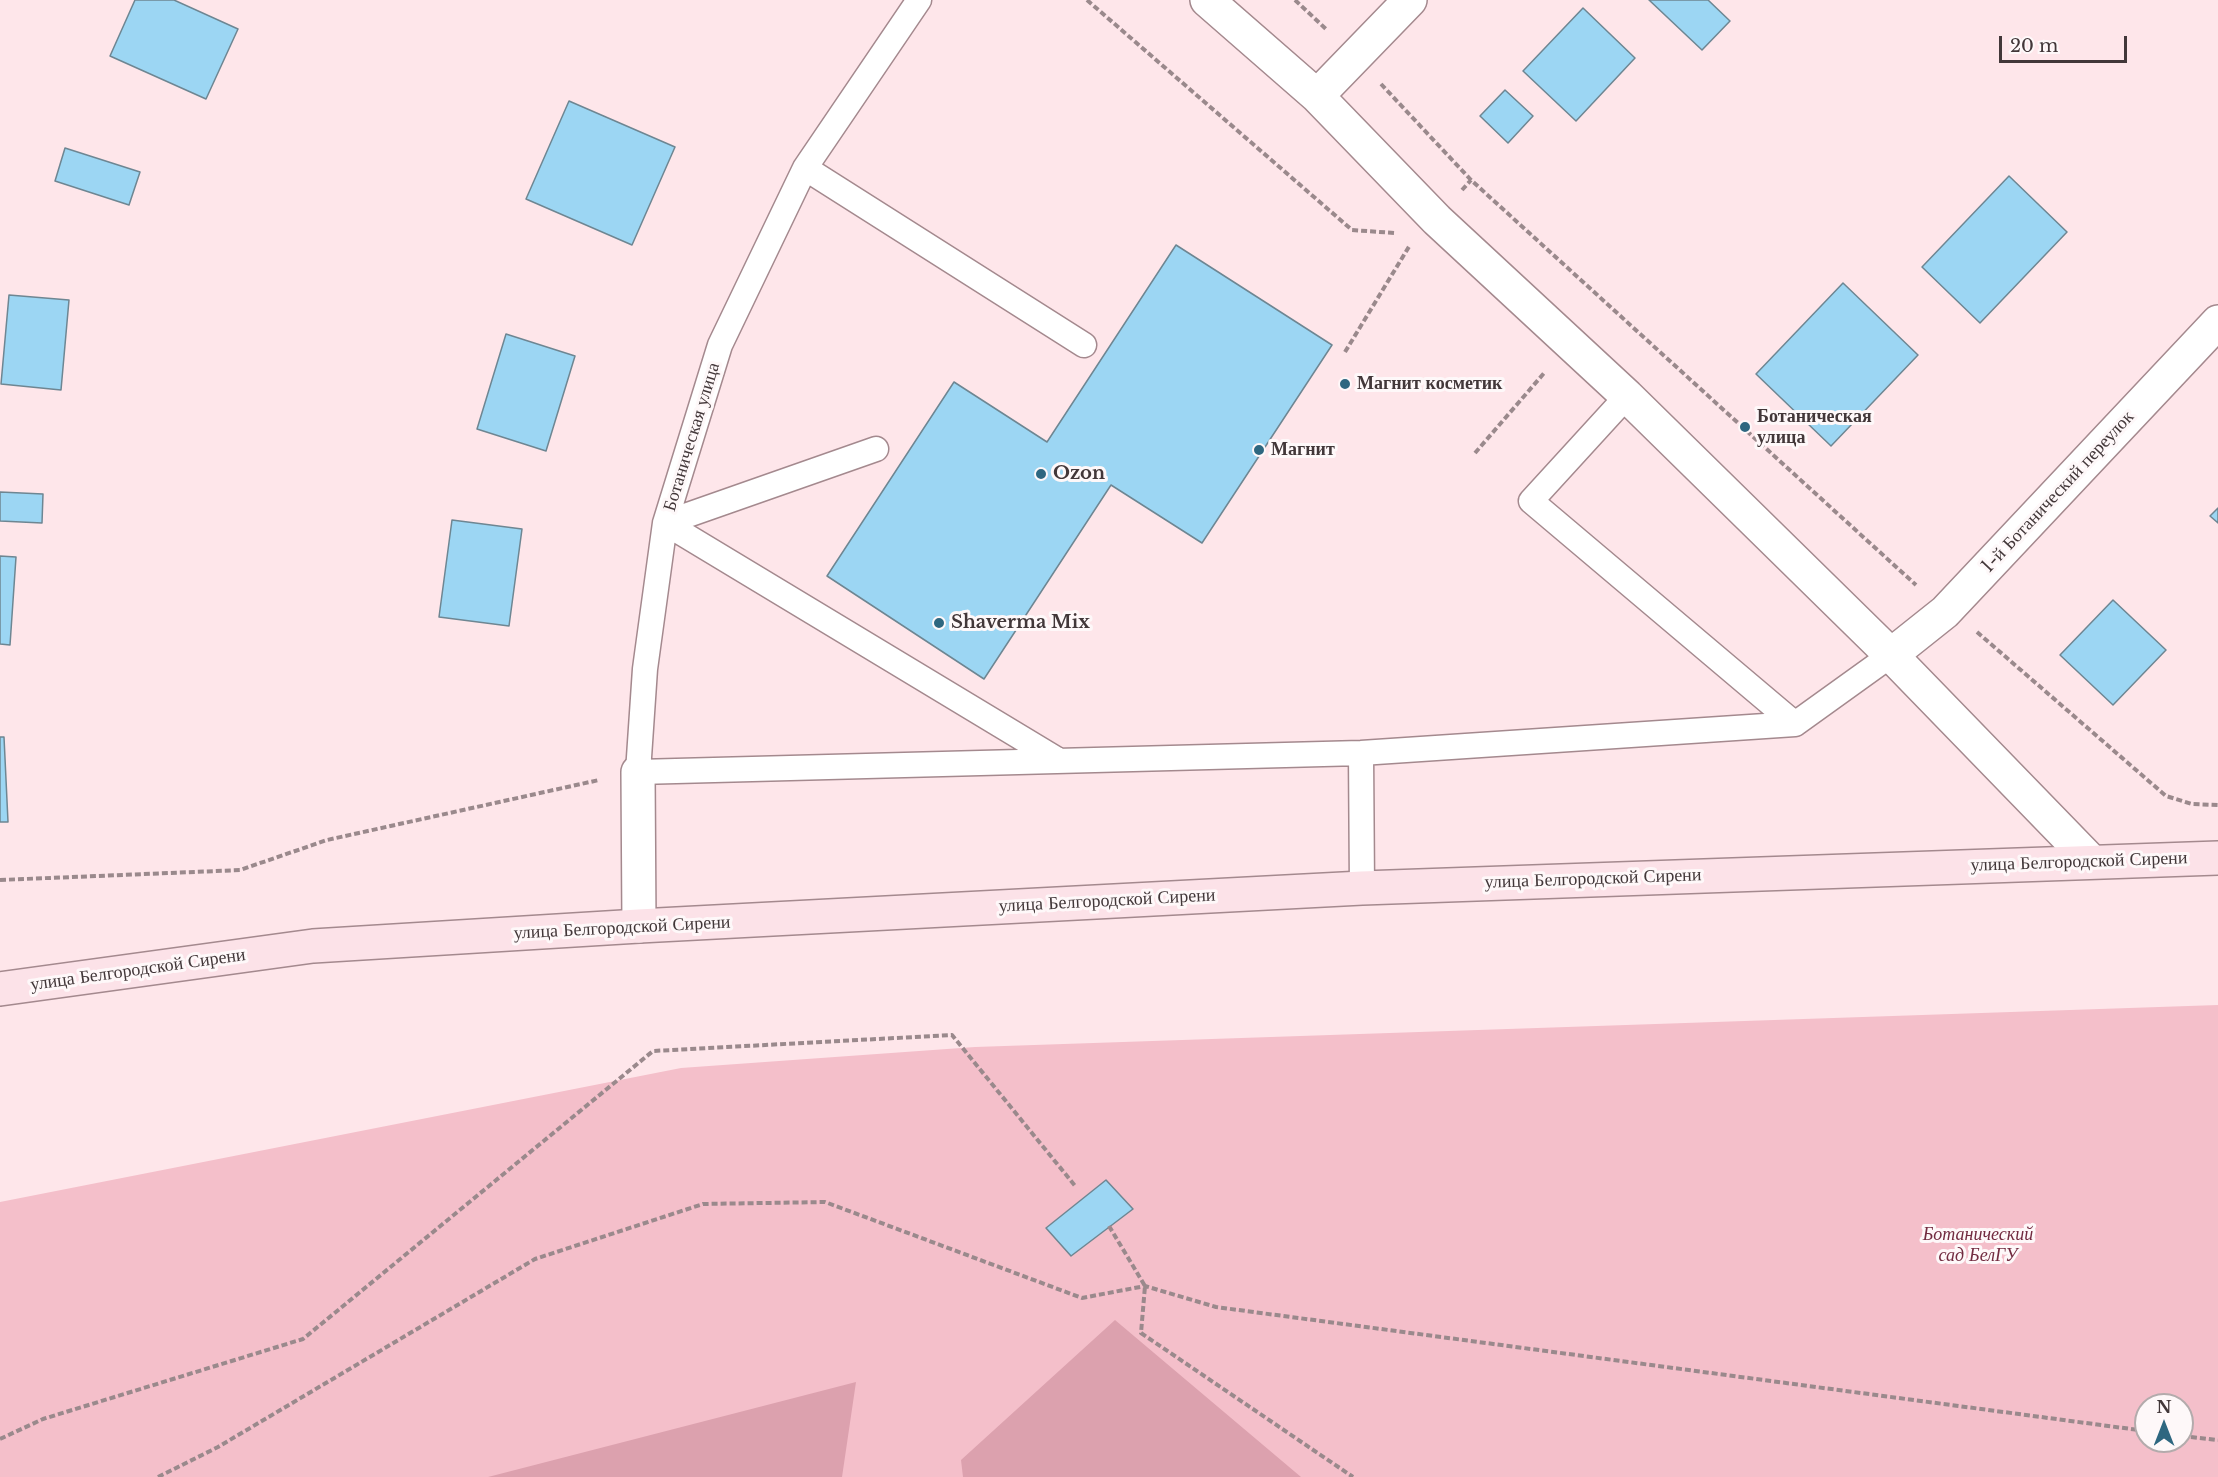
<!DOCTYPE html>
<html>
<head>
<meta charset="utf-8">
<style>
	body { margin:0 }
	#map { position:relative; width:2218px; height:1477px; overflow:hidden; background:#fee6ea; font-family:"Libre Baskerville",serif }
	canvas { display:block }
	.north { position:absolute; left:2134px; top:1393px; width:60px; height:60px; box-sizing:border-box; background:#fef8f9; border:2px solid #b3abac; border-radius:50%; rotate:0deg; font-size:16px; font-weight:700; line-height:24px; text-align:center; color:#423739 }
	.north::after { content:''; display:block; margin:auto; width:21px; height:27px; background:#2e6780; clip-path:polygon(50% 0,100% 100%,50% 72%,0 100%) }
	.scale { position:absolute; left:1999px; top:36px; width:128px; height:27px; box-sizing:border-box; border:3px solid #423739; border-top:0; padding-left:8px; font-size:18px; line-height:21px; white-space:nowrap; color:#423739; -webkit-text-stroke:4px #fef8f9; paint-order:stroke }
</style>
</head>
<body>
<div id="map">
<canvas width="2218" height="1477"></canvas>
<div class="north">N</div>
<div class="scale">20 m</div>
</div>
<script>
const context = document.querySelector('canvas').getContext('2d');
context.lineJoin = 'round';
function fill(path, color) { context.fillStyle = color; context.fill(path, 'evenodd'); }
function stroke(path, color, width, dash) { context.strokeStyle = color; context.lineWidth = width; context.lineCap = dash ? 'butt' : 'round'; context.setLineDash(dash || []); context.stroke(path); }
function write(font, color, halo, rows, align = 'center') {
  context.font = font + ' "Libre Baskerville",serif'; context.lineWidth = 6; context.setLineDash([]); context.textBaseline = 'middle'; context.strokeStyle = halo; context.fillStyle = color; for (const [text, x, y, turn = 0] of rows) {
    context.save(); context.translate(x, y); context.rotate((+turn || 0) * Math.PI / 180); context.textAlign = isNaN(turn) ? turn : align; if (halo) context.strokeText(text, 0, 0); context.fillText(text, 0, 0); context.restore();
  }
}
const green = new Path2D(`
	M2218 1005V1477H0V1202L681 1068 975 1047ZM2146 1405H2182V1441H2146Z`);
const forest = new Path2D(`
	M1115 1320 1301 1477H963L961 1460Z
	M856 1382 842 1477H488Z`);
const building = new Path2D(`
	M135 0H174L238 29 206 99 110 56Z
	M1649 0H1708L1730 21 1702 50Z
	M1583 8 1635 58 1576 121 1523 71Z
	M1505 90 1533 116 1508 143 1480 116Z
	M569 101 675 147 632 245 526 199Z
	M65 148 140 172 129 205 55 181Z
	M2009 176 2067 232 1980 323 1922 267Z
	M1176 245 1332 345 1202 543 1111 485 984 679 827 576 954 382 1047 442Z
	M1843 283 1918 355 1831 446 1756 374Z
	M9 295 69 300 61 390 1 384Z
	M506 334 575 356 546 451 477 429Z
	M0 492 43 494 42 523 0 521Z
	M2218 508V523L2210 516Z
	M452 520 522 529 509 626 439 617Z
	M0 556 16 557 10 645 0 644Z
	M2113 600 2166 650 2113 705 2060 655Z
	M0 737H4L8 822H0Z
	M1106 1180 1133 1209 1071 1256 1046 1228Z`);
const path = new Path2D(`
	M1087 0 1352 230 1395 233
	M1295 0 1327 30
	M1381 84 1471 180 1916 585
	M1462 190 1471 180
	M1345 352 1410 245
	M1475 453 1545 372
	M1977 632 2166 796 2192 804 2218 805
	M0 880 240 870 327 840 599 780
	M1109 1226 1145 1286 1141 1333 1353 1477
	M2182 1436 2218 1440
	M0 1439 43 1419 303 1339 653 1051 952 1035 1076 1187
	M158 1477 218 1447 535 1259 703 1204 825 1202 1082 1298 1145 1286 1216 1307 2146 1431`);
const service = new Path2D(`
	M919 0 805 168 720 345 665 523 645 669 638 772 1361 753 1795 724 1891 655
	M805 168 1084 345
	M1627 396 1531 501 1795 724
	M665 523 1058 760
	M665 523 876 449
	M1361 753 1362 888`);
const minor = new Path2D(`
	M1207 0 1317 96 1437 220 1627 396 1891 655 2091 861
	M1317 96 1410 0
	M1891 655 1945 612 2218 322
	M638 772 639 926`);
const secondary = new Path2D(`
	M0 989 313 946 639 926 1362 888 2218 858`);
const markers = [
	[1345,384,6,"#2e6780"],
	[1745,427,6,"#2e6780"],
	[1259,450,6,"#2e6780"],
	[1041,474,6,"#2e6780"],
	[939,623,6,"#2e6780"]
];
const poiNames = [
	["Магнит косметик",1357,384],
	["Ботаническая",1757,417],
	["улица",1757,438],
	["Магнит",1271,450],
	["Ozon",1053,474],
	["Shaverma Mix",951,623]
];
const streetNames = [
	["Ботаническая улица",692,437,-73],
	["1-й Ботанический переулок",2058,492,-47],
	["улица Белгородской Сирени",2079,862,-2],
	["улица Белгородской Сирени",1593,879,-2],
	["улица Белгородской Сирени",1107,901,-3],
	["улица Белгородской Сирени",622,928,-3],
	["улица Белгородской Сирени",138,970,-8]
];
const parkNames = [
	["Ботанический",1978,1235],
	["сад БелГУ",1978,1256]
];
fill(green, '#f4bfca');
fill(forest, '#dca1ae');
fill(building, '#9cd6f3');
stroke(building, '#6e8692', 1.5);
stroke(service, '#a4898e', 27);
stroke(minor, '#a4898e', 36);
stroke(secondary, '#a4898e', 36);
stroke(path, '#9a898c', 4, [6, 3]);
stroke(service, '#fff', 24);
stroke(minor, '#fff', 33);
stroke(secondary, '#fce2e8', 33);
for (const [x, y, r, color] of markers) { const dot = new Path2D(); dot.arc(x, y, r, 0, 2 * Math.PI); context.fillStyle = color; context.fill(dot); stroke(dot, '#fef8f9', 2); }
write('bold 18px', '#423739', '#fef8f9', poiNames, 'left');
write('18px', '#423739', '#fef8f9', streetNames);
write('italic 18px', '#722b40', '#fef8f9', parkNames);
</script>
</body>
</html>
